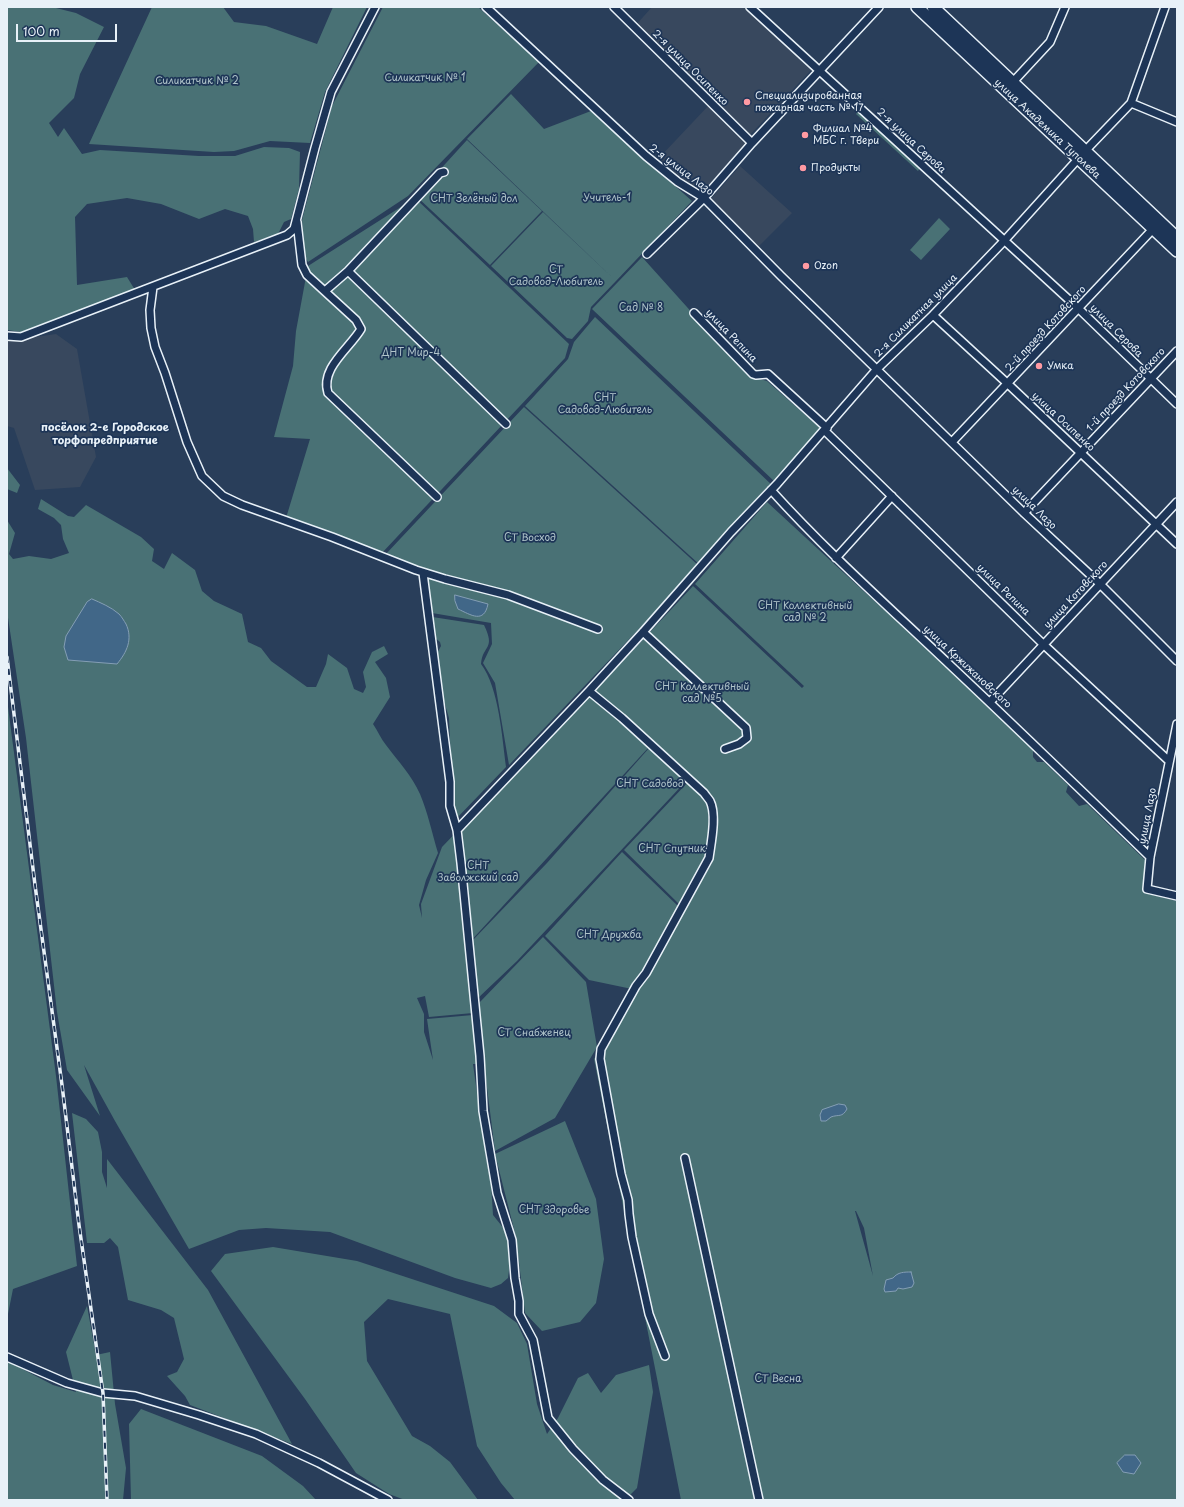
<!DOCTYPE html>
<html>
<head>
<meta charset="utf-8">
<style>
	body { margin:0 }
	#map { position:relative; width:1184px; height:1507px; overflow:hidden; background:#293e5a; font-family:"Playpen Sans",sans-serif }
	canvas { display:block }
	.frame { position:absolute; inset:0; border:8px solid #e8f1f8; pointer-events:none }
	.scale { position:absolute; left:16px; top:24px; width:101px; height:18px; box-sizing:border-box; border:2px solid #e8f1f8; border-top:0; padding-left:5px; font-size:12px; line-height:14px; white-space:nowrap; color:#e8f1f8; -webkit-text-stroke:3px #1d3557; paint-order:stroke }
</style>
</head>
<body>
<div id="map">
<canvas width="1184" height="1507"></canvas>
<div class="frame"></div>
<div class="scale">100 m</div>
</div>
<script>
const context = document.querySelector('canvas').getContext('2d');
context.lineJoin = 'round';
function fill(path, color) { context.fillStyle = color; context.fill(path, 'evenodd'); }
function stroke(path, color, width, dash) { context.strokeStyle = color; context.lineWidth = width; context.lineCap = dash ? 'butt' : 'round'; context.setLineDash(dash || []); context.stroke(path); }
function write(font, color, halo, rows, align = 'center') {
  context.font = font + ' "Playpen Sans",sans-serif'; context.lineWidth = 3.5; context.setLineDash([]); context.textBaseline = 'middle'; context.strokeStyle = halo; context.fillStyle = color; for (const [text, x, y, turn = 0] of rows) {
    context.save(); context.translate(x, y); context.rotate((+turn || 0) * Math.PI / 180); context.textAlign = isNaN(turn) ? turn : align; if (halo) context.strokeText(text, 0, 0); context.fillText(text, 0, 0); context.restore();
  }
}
const built = new Path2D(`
	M652 7H748L813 68 749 136 635 26Z
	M710 104 750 143 700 194 659 158Z
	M740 166 792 213 756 249 708 202Z
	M56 334 77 349 96 457 80 487 35 490 14 428 7 426V341Z`);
const green = new Path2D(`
	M7 7H52L76 13 104 27 80 74 74 98 49 123 58 137 64 128 82 154 100 150 199 156H235L264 147 289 148 300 152 299 189 291 219 284 222 278 234 254 242 253 229 248 216 225 209 199 219 161 204 127 198 87 204 75 217 77 285 127 277 135 290 21 332 7 330Z
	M152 7H223L234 22 266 26 317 44 333 7H367L325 92 310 143 270 141 234 151 214 152 89 144Z
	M383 7H478L539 62 408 196 308 262 305 257 302 220 332 106Z
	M511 94 544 129 591 111 692 201 616 281 467 139Z
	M858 111 920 168 918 171 856 114Z
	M467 140 542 211 490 265 416 196Z
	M415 198 569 344 565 358 381 554 286 518 310 439 274 437 293 366 296 331 308 266Z
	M543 212 616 281 591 307 588 321 572 339 567 338 491 266Z
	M939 218 950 229 921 260 910 250Z
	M642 257 749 376 767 381 820 428 775 482 592 309Z
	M595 317 774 487 700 565 525 406 568 359 574 342Z
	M524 407 699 566 509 765 495 683 483 663 492 644 491 623 432 613 427 571 385 555Z
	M7 468 20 485 17 493 7 489Z
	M41 499 68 516 74 517 86 505 141 537 154 549 152 561 164 569 172 553 195 570 202 591 214 601 242 614 248 642 261 648 271 661 307 687H316L326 664 328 654 347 668 354 689 363 693 366 687 363 672 372 652 384 646 388 654 375 662 386 678 390 697 373 724C378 731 381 739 386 745 398 761 412 776 420 794 428 813 432 833 438 853L426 880 419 905 422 918 421 904 442 847 589 694 649 747 468 944 478 1004 543 937 586 982 597 1047 555 1118 495 1151 484 1064H473L486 1158 491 1183 493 1215 505 1230 511 1255 508 1278 501 1284 491 1288 455 1278 330 1232 266 1228 239 1230 189 1249 115 1121 84 1065 100 1116 67 1070 57 1012 26 738 7 611V520L15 533 9 554 13 559 29 556 51 559 69 553 63 539 61 525 54 518 38 509ZM425 996 429 1017 473 1013V1015L427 1019 433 1060 424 1032V1014L417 998Z
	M767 502 883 609 884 608 1033 749V757L1037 762H1044L1068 785 1066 792 1079 806 1087 804 1145 860 1144 893 1177 901V1500H681L594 1059 712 863 711 861 716 828 715 799 595 691 693 586 802 688 804 686 695 584ZM856 1211 864 1228 873 1276 855 1211Z
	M426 616 484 625C496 650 483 644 481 664 499 688 502 737 506 767L456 819 453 811 449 718 441 691 434 659 441 646 440 642 434 637Z
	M7 699 56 1076 77 1266 13 1289 7 1319Z
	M650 747 687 780 517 961 477 999 472 941 547 863Z
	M689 781 707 801 710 830 706 858 680 905 624 850Z
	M622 852 679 907 632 989 589 980 545 936Z
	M72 1113 86 1119 98 1132 102 1152V1172L107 1188V1159L208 1290 292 1444 190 1405 185 1396 167 1376 177 1372 184 1359 174 1318 161 1310 128 1300 118 1247 110 1238 104 1243H87Z
	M565 1121 596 1199 604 1259 596 1303 580 1322 542 1331 525 1313 516 1237 495 1154Z
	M273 1247 357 1261 494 1306 517 1323 527 1344 537 1404 547 1434 558 1418 578 1378 588 1373 601 1393 616 1375 649 1365 653 1392 637 1488 625 1500H515L501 1483 477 1446 450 1314 388 1299 364 1322 367 1361 412 1436 430 1446 450 1462 478 1500H405L389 1494 356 1473 305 1399 211 1271 225 1254Z
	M87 1306 96 1355 110 1352 115 1404 126 1468 123 1500H7V1361L53 1385 76 1392 66 1352Z
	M141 1409 262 1456 303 1486 316 1500H131L129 1424Z`);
const water = new Path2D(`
	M455 595 488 604C484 624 471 615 458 609L455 601Z
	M92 599C101 603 111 607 119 614 122 617 124 621 126 624 133 639 127 652 117 664L68 660 64 647 66 636 87 602Z
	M839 1104 845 1105 847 1109C842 1118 839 1114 831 1117L826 1121H821L820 1115 822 1110Z
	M911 1272 914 1283 912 1287 903 1289 898 1288 896 1291 885 1292 884 1289 886 1280 893 1278C898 1272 904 1272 911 1272Z
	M1125 1455H1135L1141 1463 1134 1474 1123 1472 1117 1463Z`);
const minor = new Path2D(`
	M486 7 646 156 678 182 704 198 781 276 1024 513 1099 583 1177 661
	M614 7 752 143
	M750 7 1079 309 1177 404
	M1012 83 1050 42 1065 7
	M1131 103 1177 122
	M1085 151 1131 103 1165 7
	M297 222 302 265 307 275 356 320 361 329C350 348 320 368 328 393L437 497
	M647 254 704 198 752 143 879 7
	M348 271 506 424
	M153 287 150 310 151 328 155 347 165 373 187 442 202 476 223 496 242 505 332 537 416 570 445 579 508 595 598 629
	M325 291 348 271 440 173 444 172
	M694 313 753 374 756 375 768 374 827 428
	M933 315 1008 384 1177 544
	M7 336 21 337 287 235 294 229 315 148 331 92 375 7
	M824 430 1043 644 1169 761
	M952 442 1153 229
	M771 490C827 552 890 608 951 666 1018 729 1084 793 1150 857
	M1024 513 1177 351
	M836 558 892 496
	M423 573 450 782V806L457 830 461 863 480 1056 483 1111 497 1193 512 1240 515 1278 519 1301V1314L533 1340 548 1418 573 1449 603 1480 629 1500
	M643 632 746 728 747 738 739 744 725 749
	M589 691 622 718 704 793C706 796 708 798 710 801 717 815 711 843 709 858L646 973 636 986 601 1049 600 1059 621 1174 628 1200 629 1214 632 1237 649 1314 665 1356
	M990 702 1177 502
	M1177 724 1150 857 1147 889 1177 896
	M457 830 589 691 643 632 731 532 777 484 877 369 933 315 1004 241 1078 159
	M685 1158 759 1500
	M7 1357 67 1383 103 1393 135 1396 199 1415 256 1434 319 1463 388 1500`);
const primary = new Path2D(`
	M917 7 1177 251
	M933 7 1177 238`);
const rail = new Path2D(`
	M7 657 35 885 62 1085 79 1225 103 1393 107 1500`);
const markers = [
	[747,102,4,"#ff9aa2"],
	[805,135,4,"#ff9aa2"],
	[803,168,4,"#ff9aa2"],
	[806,266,4,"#ff9aa2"],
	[1039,366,4,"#ff9aa2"]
];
const streetNames = [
	["2-я улица Осипенко",690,68,45],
	["улица Академика Туполева",1047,129,43],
	["2-я улица Серова",911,141,43],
	["2-я улица Лазо",681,170,37],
	["2-я Силикатная улица",916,316,-45],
	["2-й проезд Котовского",1046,329,-47],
	["улица Серова",1116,331,45],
	["улица Репина",731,336,46],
	["1-й проезд Котовского",1126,390,-47],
	["улица Осипенко",1063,422,43],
	["улица Лазо",1034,508,44],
	["улица Репина",1003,590,44],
	["улица Котовского",1076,595,-47],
	["улица Кржижановского",967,667,43],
	["улица Лазо",1148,816,-79]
];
const parkNames = [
	["Силикатчик № 1",425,78],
	["Силикатчик № 2",197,81],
	["Учитель-1",607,198],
	["СНТ Зелёный дол",474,199],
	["СТ",556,270],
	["Садовод-Любитель",556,282],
	["Сад № 8",641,308],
	["ДНТ Мир-4",411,353],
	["СНТ",605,398],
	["Садовод-Любитель",605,410],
	["СТ Восход",530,538],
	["СНТ Коллективный",805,606],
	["сад № 2",805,618],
	["СНТ Коллективный",702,687],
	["сад №5",702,699],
	["СНТ Садовод",650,784],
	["СНТ Спутник",672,849],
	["СНТ",478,866],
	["Заволжский сад",478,878],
	["СНТ Дружба",609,935],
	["СТ Снабженец",534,1033],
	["СНТ Здоровье",554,1210],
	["СТ Весна",778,1379]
];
const poiNames = [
	["Специализированная",755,96],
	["пожарная часть № 17",755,108],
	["Филиал №4",813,129],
	["МБС г. Твери",813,141],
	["Продукты",811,168],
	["Ozon",814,266],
	["Умка",1047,366]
];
const neighbourhoodNames = [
	["посёлок 2-е Городское",105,428],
	["торфопредприятие",105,441]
];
fill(built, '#38485e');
fill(green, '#497175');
fill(water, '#416788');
stroke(water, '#849eb5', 1);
stroke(minor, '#e8f1f8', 10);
stroke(primary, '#e8f1f8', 14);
stroke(minor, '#1d3557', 7);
stroke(primary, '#1d3557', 11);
stroke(rail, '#e8f1f8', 3.5);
stroke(rail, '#1d3557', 2, [6]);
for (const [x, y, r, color] of markers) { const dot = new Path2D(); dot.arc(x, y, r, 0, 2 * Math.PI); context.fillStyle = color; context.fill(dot); stroke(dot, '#1d3557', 1.5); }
write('10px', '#e8f1f8', '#1d3557', streetNames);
write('10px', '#b0c4ca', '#1d3557', parkNames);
write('10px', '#e8f1f8', '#1d3557', poiNames, 'left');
write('bold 11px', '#e8f1f8', '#1d3557', neighbourhoodNames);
</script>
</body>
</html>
